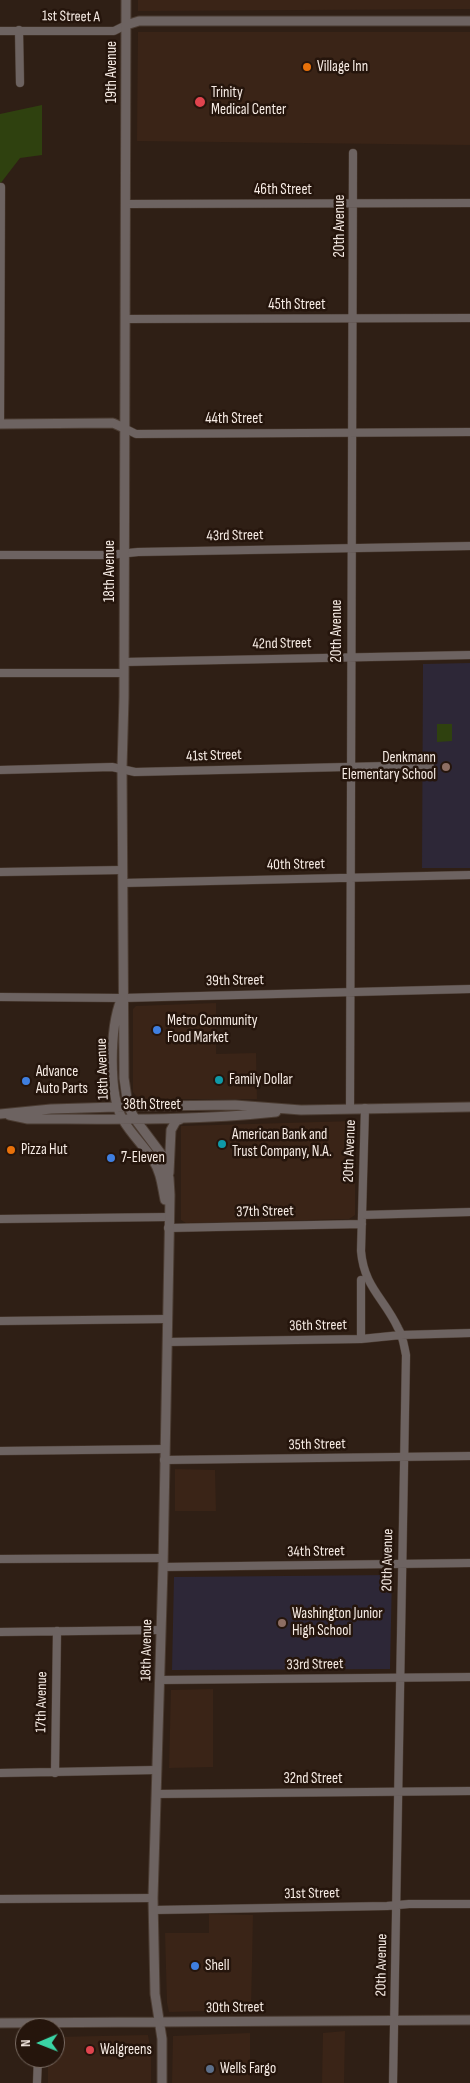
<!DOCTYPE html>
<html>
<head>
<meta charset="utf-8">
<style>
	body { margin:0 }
	#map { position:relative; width:470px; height:2083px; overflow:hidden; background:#2f1f15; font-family:"Sofia Sans Condensed",sans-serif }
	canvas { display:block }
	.north { position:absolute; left:15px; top:2018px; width:50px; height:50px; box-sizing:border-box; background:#25150c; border:1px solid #796b62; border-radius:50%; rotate:269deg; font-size:14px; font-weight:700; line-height:20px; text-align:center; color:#f6ebe4 }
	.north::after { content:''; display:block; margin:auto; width:18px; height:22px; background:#3ad4a5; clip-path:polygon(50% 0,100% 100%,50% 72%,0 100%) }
</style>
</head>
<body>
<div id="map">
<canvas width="470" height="2083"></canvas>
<div class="north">N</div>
</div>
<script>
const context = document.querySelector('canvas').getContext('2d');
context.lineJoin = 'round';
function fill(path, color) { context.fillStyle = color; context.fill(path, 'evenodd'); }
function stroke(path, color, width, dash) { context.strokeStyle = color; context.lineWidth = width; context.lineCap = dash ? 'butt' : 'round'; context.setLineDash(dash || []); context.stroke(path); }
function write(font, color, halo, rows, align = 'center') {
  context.font = font + ' "Sofia Sans Condensed",sans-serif'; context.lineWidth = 5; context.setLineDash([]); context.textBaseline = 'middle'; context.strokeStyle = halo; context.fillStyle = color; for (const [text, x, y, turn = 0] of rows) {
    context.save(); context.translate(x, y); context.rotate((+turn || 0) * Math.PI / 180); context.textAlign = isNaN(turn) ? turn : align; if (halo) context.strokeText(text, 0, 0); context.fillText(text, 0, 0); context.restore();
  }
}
const built = new Path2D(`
	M138 0H470V9L138 11Z
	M138 32H470V145L137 141Z
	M216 1003V1054L256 1053 257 1099H139L133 1092V1009L136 1006Z
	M355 1121V1215L349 1219 186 1223 181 1220V1126Z
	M175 1469 215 1470 216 1511H175Z
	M213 1689V1767L169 1768 171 1690Z
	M209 1914 253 1915 251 2010 169 2012 167 2003 165 1933H209Z
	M345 2031 344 2083H322L323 2033Z
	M250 2033V2083H172L173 2036Z
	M148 2035 151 2054V2083H48V2058H55V2037Z`);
const education = new Path2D(`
	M470 663V868H422L423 664Z
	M392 1575 390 1669 172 1670 174 1577Z`);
const green = new Path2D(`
	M42 105V155L20 158 0 184V114Z
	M437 724H452V741L437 742Z`);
const minor = new Path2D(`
	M19 30 20 83
	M0 31H114L126 25
	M126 204 470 203
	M125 319 470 318
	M0 424 1 187
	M124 428 136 434 470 432
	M0 555H109L138 552 470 546
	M124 662 470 655
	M0 673H124
	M0 770 112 767 135 772 430 765
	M0 872 123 870
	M123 883 470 875
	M0 997 123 998 470 989
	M365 1108 361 1251C364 1287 384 1298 398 1328 403 1336 404 1346 406 1355L393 2083
	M350 1109 353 153
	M362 1215 470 1212
	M0 1219 169 1217
	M168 1228 362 1224
	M0 1321 167 1319
	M361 1339V1280
	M167 1342 361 1339 401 1335 470 1333
	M0 1451 165 1449
	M164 1460 470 1456
	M0 1559 163 1558
	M163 1567 470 1563
	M0 1632 161 1630
	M160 1680 470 1677
	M0 1773 156 1770
	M55 1773 57 1631
	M156 1794 470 1791
	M0 1899 153 1898
	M154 1910 387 1906 409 1904H470
	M37 2083 38 2058`);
const tertiary = new Path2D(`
	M126 0 124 697 122 768 124 1078 128 1106 135 1119 162 1155 169 1178 170 1195 163 1567 153 1898 155 1994 162 2039V2083
	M126 25 139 21H470
	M0 424 113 423 124 428
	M121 1000C110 1027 108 1094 123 1120 132 1135 144 1146 153 1160 161 1172 162 1186 165 1200
	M0 1114 51 1109 149 1106 235 1105 301 1110 470 1107
	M9 1115 28 1119C111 1119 193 1121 276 1112
	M169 1173 171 1130 176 1121 181 1119
	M0 2023 470 2020`);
const markers = [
	[307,67,5,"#e8710a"],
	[200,102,6,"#e0444e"],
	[446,767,5,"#8d6e63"],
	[157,1030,5,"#3f7fe0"],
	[219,1080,5,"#0f9aa8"],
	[26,1081,5,"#3f7fe0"],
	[222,1144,5,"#0f9aa8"],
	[11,1150,5,"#e8710a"],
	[111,1158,5,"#3f7fe0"],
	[282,1623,5,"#8d6e63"],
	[195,1966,5,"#3f7fe0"],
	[90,2050,5,"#e0444e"],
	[210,2069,5,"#5c6f8a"]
];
const streetNames = [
	["1st Street A",71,17,1],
	["19th Avenue",112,72,-90],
	["46th Street",283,190],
	["20th Avenue",340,226,-90],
	["45th Street",297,305],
	["44th Street",234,419],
	["43rd Street",235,536,-1],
	["18th Avenue",110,571,-90],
	["20th Avenue",337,631,-90],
	["42nd Street",282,644,-1],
	["41st Street",214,756,-2],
	["40th Street",296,865,-1],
	["39th Street",235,981,-1],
	["18th Avenue",103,1069,-92],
	["38th Street",152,1105],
	["20th Avenue",350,1151,-88],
	["37th Street",265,1212,-1],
	["36th Street",318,1326,-1],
	["35th Street",317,1445,-1],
	["34th Street",316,1552,-1],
	["20th Avenue",388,1560,-89],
	["18th Avenue",147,1650,-89],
	["33rd Street",315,1665,-1],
	["17th Avenue",42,1702,-89],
	["32nd Street",313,1779],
	["31st Street",312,1894,-1],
	["20th Avenue",382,1965,-89],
	["30th Street",235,2008,-1]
];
const poiNames = [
	["Village Inn",317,67],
	["Trinity",211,93],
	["Medical Center",211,110],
	["Denkmann",436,758,"right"],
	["Elementary School",436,775,"right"],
	["Metro Community",167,1021],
	["Food Market",167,1038],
	["Advance",36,1072],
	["Auto Parts",36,1089],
	["Family Dollar",229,1080],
	["American Bank and",232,1135],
	["Trust Company, N.A.",232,1152],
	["Pizza Hut",21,1150],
	["7-Eleven",121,1158],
	["Washington Junior",292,1614],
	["High School",292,1631],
	["Shell",205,1966],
	["Walgreens",100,2050],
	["Wells Fargo",220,2069]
];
fill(built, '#3a2417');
fill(education, '#2d2737');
fill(green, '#2f410f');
stroke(minor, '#4b3c32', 9);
stroke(tertiary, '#4b3c32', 11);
stroke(minor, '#6d6361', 8);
stroke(tertiary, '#6d6361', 9);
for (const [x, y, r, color] of markers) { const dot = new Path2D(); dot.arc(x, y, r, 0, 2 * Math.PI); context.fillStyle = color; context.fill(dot); stroke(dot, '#25150c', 2); }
write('15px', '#f6ebe4', '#25150c', streetNames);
write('15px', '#f6ebe4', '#25150c', poiNames, 'left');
</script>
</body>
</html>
